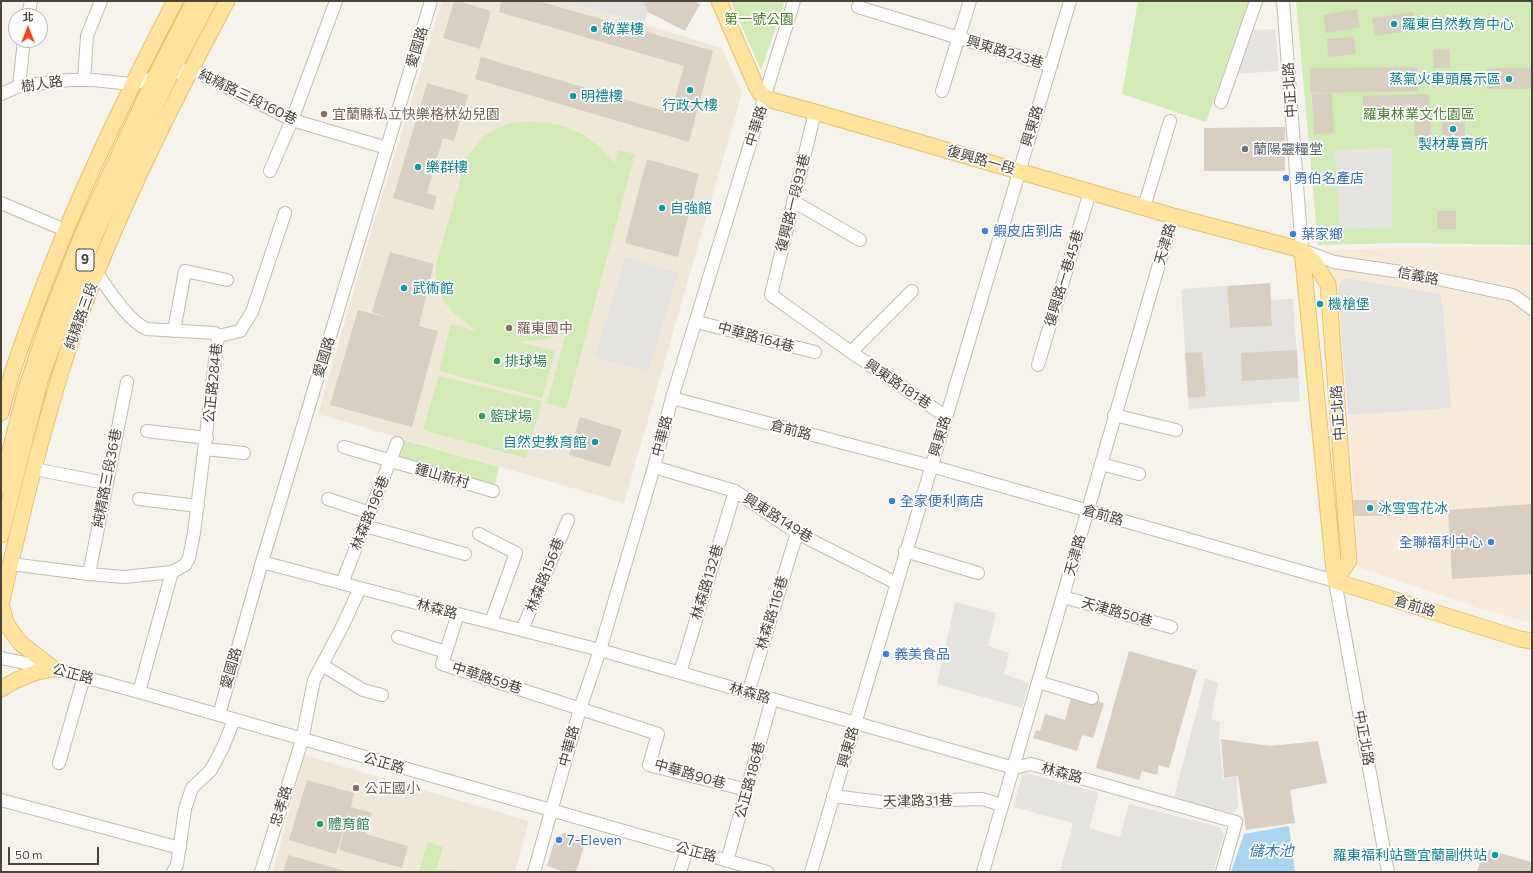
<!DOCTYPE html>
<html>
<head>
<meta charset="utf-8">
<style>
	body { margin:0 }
	#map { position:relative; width:1533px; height:873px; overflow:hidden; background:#f6f3ec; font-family:Commissioner,"Noto Sans TC",sans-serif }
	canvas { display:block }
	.frame { position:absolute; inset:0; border:2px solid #4b4439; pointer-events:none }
	.north { position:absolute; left:8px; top:8px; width:40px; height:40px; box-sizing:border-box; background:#fff; border:1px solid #b7b4b0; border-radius:50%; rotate:0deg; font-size:11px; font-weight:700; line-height:16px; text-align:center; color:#4b4439 }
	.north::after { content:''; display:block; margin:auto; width:14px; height:18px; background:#fc3f1d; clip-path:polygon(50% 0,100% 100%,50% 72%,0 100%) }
	.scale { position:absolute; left:8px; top:847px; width:91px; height:18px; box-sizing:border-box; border:2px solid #4b4439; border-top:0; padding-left:5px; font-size:12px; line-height:14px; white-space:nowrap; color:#4b4439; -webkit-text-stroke:3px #fff; paint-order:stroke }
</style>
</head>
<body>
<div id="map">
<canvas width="1533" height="873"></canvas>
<div class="frame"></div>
<div class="north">北</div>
<div class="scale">50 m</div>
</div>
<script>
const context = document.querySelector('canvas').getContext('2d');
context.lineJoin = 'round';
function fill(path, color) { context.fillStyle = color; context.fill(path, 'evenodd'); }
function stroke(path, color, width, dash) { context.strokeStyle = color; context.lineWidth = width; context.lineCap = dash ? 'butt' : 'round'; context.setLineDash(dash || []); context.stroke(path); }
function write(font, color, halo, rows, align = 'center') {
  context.font = font + ' Commissioner,"Noto Sans TC",sans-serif'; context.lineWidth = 3.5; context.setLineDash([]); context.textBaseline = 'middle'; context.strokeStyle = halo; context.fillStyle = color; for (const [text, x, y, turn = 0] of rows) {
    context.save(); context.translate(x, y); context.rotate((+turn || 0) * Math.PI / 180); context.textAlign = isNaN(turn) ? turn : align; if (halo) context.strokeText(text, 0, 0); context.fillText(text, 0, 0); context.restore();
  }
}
const commercial = new Path2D(`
	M1456 247H1532V623L1487 611 1358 567 1350 432 1335 281 1320 250Z`);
const education = new Path2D(`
	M442 1H567L722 48 742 93 624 503 318 414 368 242Z
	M304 755 529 821 515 872H273Z`);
const green = new Path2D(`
	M731 1H785L761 70 734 9Z
	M1138 1H1249L1206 122 1122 94Z
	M1296 1H1532V245L1403 243 1318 245Z
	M528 121C570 124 587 132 615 163L618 150 635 154 566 409 547 403 566 333 546 339 519 342 555 351 542 398 439 371 451 324 477 331C451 313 434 299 436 265L467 157 483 137 497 128 512 123Z
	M439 376 542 401 526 458 423 430Z
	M401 439 499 467 494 487 395 459Z
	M428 842 443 847 436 870 451 869 466 872H419Z`);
const parking = new Path2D(`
	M567 1H643L648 12 644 24Z
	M1275 29 1279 71 1235 74 1248 30Z
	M1392 148V229L1339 227 1335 150Z
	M625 257 678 273 648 372 595 357Z
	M1345 278 1440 294 1443 308 1451 408 1348 415 1338 292 1340 282Z
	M1227 286 1230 328 1272 326 1271 300 1293 299 1300 401 1189 409 1181 289Z
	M955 602 996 613 988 646 1009 653 1004 674 1029 683 1022 708 937 684Z
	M1205 678 1218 683 1211 719 1220 722 1219 738 1223 779 1237 777 1238 807 1234 813 1174 798Z
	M1027 773 1099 793 1089 828 1120 837 1129 804 1219 827 1224 835 1213 872H1065L1060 871 1073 823 1013 807 1022 776Z`);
const water = new Path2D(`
	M1289 826 1295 872H1231L1244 834Z`);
const building = new Path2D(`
	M454 1H458L491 11 480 49 443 38Z
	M501 1H538L713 51 689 142 475 79 481 57 671 113 684 66 499 12Z
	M643 1H694L700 4 685 31 648 12Z
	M1357 9 1360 27 1326 33 1323 15Z
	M1413 12 1415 30 1375 36 1372 18Z
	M1354 37 1356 54 1328 57 1327 39Z
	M1450 49V68H1434L1433 50Z
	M1418 67V91L1310 93V68Z
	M1487 68H1532V89H1486Z
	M427 83 468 95 454 141 443 138 427 193 437 196 433 210 393 198Z
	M1332 93 1334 133 1314 134 1312 94Z
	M1429 94 1430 112 1363 114V96Z
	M1414 120H1430L1431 136H1415Z
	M1442 122H1465V136H1442Z
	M1285 127V171H1204V128Z
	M647 159 699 174 678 257 625 243Z
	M1437 211H1456V229H1437Z
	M390 252 434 264 419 326 438 331 412 427 330 405 358 310 389 318 372 312Z
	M1270 283 1272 326 1230 328 1227 286Z
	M1297 350 1298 378 1242 381 1241 353Z
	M1202 352 1206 396 1188 398 1185 353Z
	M580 417 622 430 610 467 569 455Z
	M1351 500H1390V516H1351Z
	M1532 504V574L1452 579 1448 510Z
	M1129 651 1197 670 1169 768 1159 765 1157 775 1142 771 1139 780 1096 768Z
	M1072 694 1104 703 1093 738 1082 735 1077 751 1033 738 1036 730 1040 731 1045 714 1065 720Z
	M1221 739 1270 746 1318 741 1327 783 1290 790 1295 823 1246 830 1238 776 1224 778Z
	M307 780 354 793 351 807 372 813 366 834 408 846 402 868 339 850 348 816 336 854 289 840Z
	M565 833 586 840 576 872H565L547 866 556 837Z
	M1484 849 1532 862V872H1477Z
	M288 855 349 872H283Z`);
const minor = new Path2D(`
	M1283 1 1302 250 1334 262 1414 274 1513 295 1532 309
	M858 7 1051 66
	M28 16 31 1
	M84 80 87 36 101 1
	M19 86 24 40
	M942 91 970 1
	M1 94 19 86 69 80H93L132 84 191 69 292 120 387 148
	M1221 102 1256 1
	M815 112 771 295 851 352 945 416
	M270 171 292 120 336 1
	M793 201 860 240
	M1 203 65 230
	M1144 207 1170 121
	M697 322 815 352
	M174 331 185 271 227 280
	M218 336 240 331 252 312 285 213
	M851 352 912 291
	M1038 365 1090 192
	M672 398 931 466 1335 581 1388 872
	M1114 415 1176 430
	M147 431 207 438
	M344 447 493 491
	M205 449 244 453
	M1101 464 1139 474
	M654 467 735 491 797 533 896 583
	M34 469 106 483
	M139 499 198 506
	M328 499 370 513
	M365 526 465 554
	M479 534 516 553 491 622
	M905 551 978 573
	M262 562 458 614 600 650 1014 768 1031 764 1236 822 1222 872
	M11 564 89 574 124 577 172 572 185 565 189 558 194 533 218 336 215 333 147 329C129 322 108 289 97 273
	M89 574 127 382
	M342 583 397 443
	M1063 597 1171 627
	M458 614 442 664 658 734 649 765 747 790
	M522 630 568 520
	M398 637 446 652
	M1 658 54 669 139 692 767 872
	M322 665 363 690 382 695
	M680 673 735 491
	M1038 682 1092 698
	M139 692 172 572
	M748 693 797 533
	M219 715 262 562 431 1
	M59 763 84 677
	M833 796 881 802 982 799 1002 805
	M1 800 180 848
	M727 861 772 699
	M173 872 177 865 185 809 192 788 211 770 223 747 234 720
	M261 872 302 740 314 680 343 625 360 588
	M534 872 580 709 600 650 654 467 672 398 794 1
	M680 872 687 850
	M811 872 1070 1
	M983 872 1173 216`);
const major = new Path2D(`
	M719 1 756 86 760 93 771 100 815 112 1173 216 1302 250
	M1302 250 1314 262 1328 284 1349 561 1335 581
	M1302 250 1335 581
	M1 413C11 371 27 330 42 290 80 190 126 95 175 1
	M1 486 25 392 50 317 82 235 154 79 194 1
	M1 535 41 377 94 237 170 75 209 1
	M1335 581 1520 639 1532 641
	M1 605C20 521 40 437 66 356 107 233 166 115 227 1
	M1 689C18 678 34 671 54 669L20 643 6 623 1 603`);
const markers = [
	[1394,24,4,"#0f9aa8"],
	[594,29,4,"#0f9aa8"],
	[1509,79,4,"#0f9aa8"],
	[690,90,4,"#0f9aa8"],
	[573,96,4,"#0f9aa8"],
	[324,114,4,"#8d6e63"],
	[1453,129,4,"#0f9aa8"],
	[1245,149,4,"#6b7280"],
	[418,167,4,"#0f9aa8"],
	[1286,178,4,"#3f7fe0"],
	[662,208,4,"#0f9aa8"],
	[985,231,4,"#3f7fe0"],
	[1293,234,4,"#3f7fe0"],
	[404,288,4,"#0f9aa8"],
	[1320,304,4,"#0f9aa8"],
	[509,328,4,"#8d6e63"],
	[497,361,4,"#2e9e5b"],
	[482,416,4,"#2e9e5b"],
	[595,442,4,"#0f9aa8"],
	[892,501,4,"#3f7fe0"],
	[1370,508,4,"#0f9aa8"],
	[1491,542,4,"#3f7fe0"],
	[886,654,4,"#3f7fe0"],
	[356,788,4,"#8d6e63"],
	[320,824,4,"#2e9e5b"],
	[559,840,4,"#3f7fe0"],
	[1495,855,4,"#0f9aa8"]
];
const shields = [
	[85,260,18]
];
const shieldNames = [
	["9",85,260]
];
const parkNames = [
	["第一號公園",759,19],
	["羅東林業文化園區",1419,114]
];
const cultureNames = [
	["羅東自然教育中心",1402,24],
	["敬業樓",602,29],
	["蒸氣火車頭展示區",1501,79,"right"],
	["明禮樓",581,96],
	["行政大樓",690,105,"center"],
	["製材專賣所",1453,144,"center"],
	["樂群樓",426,167],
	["自強館",670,208],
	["武術館",412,288],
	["機槍堡",1328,304],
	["自然史教育館",587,442,"right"],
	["冰雪雪花冰",1378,508],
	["羅東福利站暨宜蘭副供站",1487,855,"right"]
];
const streetNames = [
	["愛國路",417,47,-73],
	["興東路243巷",1005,52,17],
	["樹人路",42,84,-8],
	["中正北路",1290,90,-94],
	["純精路三段160巷",248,97,26],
	["中華路",756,126,-73],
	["興東路",1032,126,-73],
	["復興路一段",981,160,16],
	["復興路一段93巷",793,203,-76],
	["天津路",1165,244,-74],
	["信義路",1418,276,11],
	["復興路一巷45巷",1064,278,-73],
	["純精路三段",81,316,-70],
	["中華路164巷",756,337,15],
	["愛國路",324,357,-73],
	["公正路284巷",213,383,-84],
	["興東路181巷",898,384,34],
	["中正北路",1338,413,-94],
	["倉前路",791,430,15],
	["中華路",662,436,-75],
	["興東路",940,436,-73],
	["鍾山新村",442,476,16],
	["純精路三段36巷",107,478,-79],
	["林森路196巷",370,513,-68],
	["倉前路",1103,515,16],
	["興東路149巷",778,518,32],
	["天津路",1075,555,-74],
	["林森路156巷",545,575,-68],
	["林森路132巷",707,582,-73],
	["倉前路",1415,606,17],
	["林森路",437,609,15],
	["天津路50巷",1117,612,16],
	["林森路116巷",772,613,-73],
	["愛國路",231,668,-74],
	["公正路",73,674,15],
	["中華路59巷",487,678,18],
	["林森路",750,693,16],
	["中正北路",1364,738,80],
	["中華路",569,746,-75],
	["興東路",848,747,-74],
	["公正路",384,763,16],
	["林森路",1062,773,15],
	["中華路90巷",690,774,16],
	["公正路186巷",750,780,-75],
	["天津路31巷",918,801,-1],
	["忠孝路",281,806,-73],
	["公正路",696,852,15]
];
const educationNames = [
	["宜蘭縣私立快樂格林幼兒園",332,114],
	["羅東國中",517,328],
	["公正國小",364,788]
];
const worshipNames = [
	["蘭陽靈糧堂",1253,149]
];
const shopNames = [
	["勇伯名產店",1294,178],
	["蝦皮店到店",993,231],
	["葉家鄉",1301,234],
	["全家便利商店",900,501],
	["全聯福利中心",1483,542,"right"],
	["義美食品",894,654],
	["7-Eleven",567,840]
];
const leisureNames = [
	["排球場",505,361],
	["籃球場",490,416],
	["體育館",328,824]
];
const waterNames = [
	["儲木池",1271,851]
];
fill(commercial, '#f7ead8');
fill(education, '#efe8d6');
fill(green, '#d2eab5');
fill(parking, '#e5e3e0');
fill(water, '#a9d4f2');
fill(building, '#d8cfc1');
stroke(minor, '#c2bbae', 14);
stroke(major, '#e6c16a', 17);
stroke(minor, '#fff', 12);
stroke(major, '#ffe39c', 15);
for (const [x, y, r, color] of markers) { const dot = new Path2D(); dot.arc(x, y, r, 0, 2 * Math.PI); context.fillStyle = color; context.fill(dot); stroke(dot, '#fff', 1.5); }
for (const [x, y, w] of shields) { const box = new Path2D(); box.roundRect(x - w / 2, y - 11, w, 22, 3); context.fillStyle = '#fff'; context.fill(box); stroke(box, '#4b4439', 1); }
write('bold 13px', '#4b4439', null, shieldNames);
write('14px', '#4a7f2a', '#fff', parkNames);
write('14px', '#0d838f', '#fff', cultureNames, 'left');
write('14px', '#4b4439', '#fff', streetNames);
write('14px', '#785e54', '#fff', educationNames, 'left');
write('14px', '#5b616d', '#fff', worshipNames, 'left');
write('14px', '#366cbe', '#fff', shopNames, 'left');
write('14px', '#27864d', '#fff', leisureNames, 'left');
write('italic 15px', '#2e7ab2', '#fff', waterNames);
</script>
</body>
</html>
